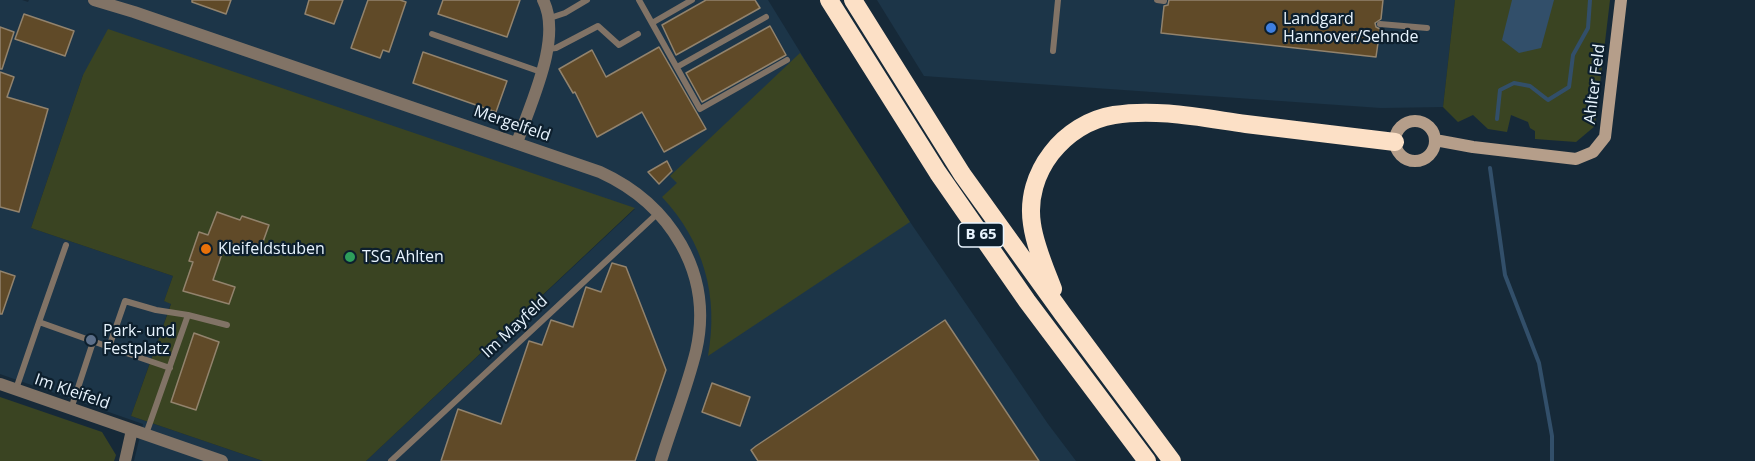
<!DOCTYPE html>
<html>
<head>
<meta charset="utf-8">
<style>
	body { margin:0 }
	canvas { display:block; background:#162938 }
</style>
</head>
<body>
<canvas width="1755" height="461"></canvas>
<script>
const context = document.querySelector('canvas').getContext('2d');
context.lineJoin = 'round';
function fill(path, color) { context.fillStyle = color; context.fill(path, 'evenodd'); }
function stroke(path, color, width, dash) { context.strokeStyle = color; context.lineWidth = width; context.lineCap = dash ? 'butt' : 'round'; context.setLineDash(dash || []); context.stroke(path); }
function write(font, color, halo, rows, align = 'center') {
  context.font = font + ' "Open Sans",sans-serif'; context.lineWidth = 4.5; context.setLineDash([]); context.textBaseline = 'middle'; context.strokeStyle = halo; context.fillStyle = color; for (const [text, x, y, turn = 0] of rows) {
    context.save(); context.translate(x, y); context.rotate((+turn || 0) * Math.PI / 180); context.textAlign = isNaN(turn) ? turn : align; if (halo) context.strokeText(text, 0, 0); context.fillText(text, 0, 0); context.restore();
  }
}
const built = new Path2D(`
	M0 0H22L28 2 29 0H768L837 112 910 222 1048 424 1076 461H366L635 209 83 75 31 228 173 276 164 301 171 303 131 416 263 461H134L143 424 0 374Z
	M877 0H1455L1443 107 1381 108 924 76Z`);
const green = new Path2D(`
	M1455 0H1610L1595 126 1576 142 1535 139V131L1530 128 1528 122 1511 115 1507 132 1488 129 1473 115 1458 122 1443 107Z
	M108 29 635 208 366 461H263L131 416 171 304 164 301 173 276 31 228 83 75Z
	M800 53 910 222 708 356C719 296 704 242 662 197L677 183 670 176Z
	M0 397 102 432 116 455 114 461H0Z`);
const water = new Path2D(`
	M1512 0H1554L1541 48 1519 53 1502 40Z`);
const stream = new Path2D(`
	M1497 119 1500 90 1514 83 1530 86 1548 100 1569 87 1573 55 1588 28 1590 0
	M1490 168 1505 275 1539 363 1552 436V461`);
const building = new Path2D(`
	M192 0H231L226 14 192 2Z
	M309 0H343L334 24 305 14Z
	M368 0H400L406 2 389 52 383 50 380 58 351 48Z
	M443 0H520L507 37 438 14Z
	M706 0H755L760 8 676 55 662 25Z
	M1169 0H1383L1381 19 1375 23 1376 27 1380 29 1376 57 1161 33 1164 6 1168 5Z
	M24 14 74 31 65 56 15 39Z
	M770 26 786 55 702 102 686 73Z
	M0 27 14 32 2 69H0Z
	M659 47 706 129 664 152 642 112 597 137 575 92 573 93 559 69 592 50 606 77Z
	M423 52 507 81 496 112 413 83Z
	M0 72 14 77 7 97 48 109 19 212 0 207Z
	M667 161 672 171 659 184 648 172Z
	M217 212 240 220 242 216 269 225 259 253 226 242 213 280 235 287 229 304 183 291 193 262 189 261 199 232 208 235Z
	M612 263 626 267 666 370 635 461H441L458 409 501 424 529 341 542 345 551 320 573 327 586 287 601 292Z
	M0 271 15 276 2 314H0Z
	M945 320 1039 461H758L751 450 756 446Z
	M194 333 219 342 196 410 171 402Z
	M712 383 750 397 740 426 702 412Z`);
const lane = new Path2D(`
	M639 0 700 109 787 60
	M1157 0 1164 1
	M550 18 565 13 587 0
	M652 23 692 0
	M1380 24 1427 28
	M432 34 541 72
	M548 49 556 48 598 26 619 45 638 34
	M1053 51 1058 0
	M677 67 766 17
	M39 322 66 245
	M109 347 170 368
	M16 389 39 322 109 347 125 301 156 310 188 315
	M71 409 93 342
	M146 434 188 315 227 325
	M391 461 658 213`);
const street = new Path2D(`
	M94 0 134 12 600 172C670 204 714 273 696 351 687 388 672 425 661 461
	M517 143C530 104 563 38 543 0
	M0 384 222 461
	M125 461 132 430`);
const secondary = new Path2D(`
	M1395 141a20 20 0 1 1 40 0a20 20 0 1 1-40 0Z
	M1435 140 1473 147 1576 159 1593 152 1605 137 1621 0`);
const highway = new Path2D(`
	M829 0 938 173 1027 301 1147 461
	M853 0 962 174 1062 313 1172 461
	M1053 289C1045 268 1035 246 1032 224 1024 173 1064 123 1114 115 1157 108 1203 118 1246 124 1296 130 1345 136 1395 142`);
const markers = [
	[1271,28,6,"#3f7fe0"],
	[206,249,6,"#e8710a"],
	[350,257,6,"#2e9e5b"],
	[91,340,6,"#5c6f8a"]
];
const shields = [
	[981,235,45]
];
const shieldNames = [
	["B 65",981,235]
];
const poiNames = [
	["Landgard",1283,19],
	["Hannover/Sehnde",1283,37],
	["Kleifeldstuben",218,249],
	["TSG Ahlten",362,257],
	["Park- und",103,331],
	["Festplatz",103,349]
];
const streetNames = [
	["Ahlter Feld",1595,84,-83],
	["Mergelfeld",512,124,19],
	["Im Mayfeld",515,327,-43],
	["Im Kleifeld",72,392,19]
];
fill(built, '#1c3548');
fill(green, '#3a4422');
fill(water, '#324f6a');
stroke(stream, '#324f6a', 4);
fill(building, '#604a28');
stroke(building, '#92836d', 1.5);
stroke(lane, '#817366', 6);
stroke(street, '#817366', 12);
stroke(secondary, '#b59e8a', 12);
stroke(highway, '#fce0c6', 18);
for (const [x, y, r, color] of markers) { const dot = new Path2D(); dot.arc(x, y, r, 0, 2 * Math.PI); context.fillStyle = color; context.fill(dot); stroke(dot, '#0d1f2d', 2); }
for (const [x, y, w] of shields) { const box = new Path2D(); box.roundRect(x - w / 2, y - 12, w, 24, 4.5); context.fillStyle = '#0d1f2d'; context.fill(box); stroke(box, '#e8f4fe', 1.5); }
write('bold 15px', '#e8f4fe', null, shieldNames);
write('16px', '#e8f4fe', '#0d1f2d', poiNames, 'left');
write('16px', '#e8f4fe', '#0d1f2d', streetNames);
</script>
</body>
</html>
